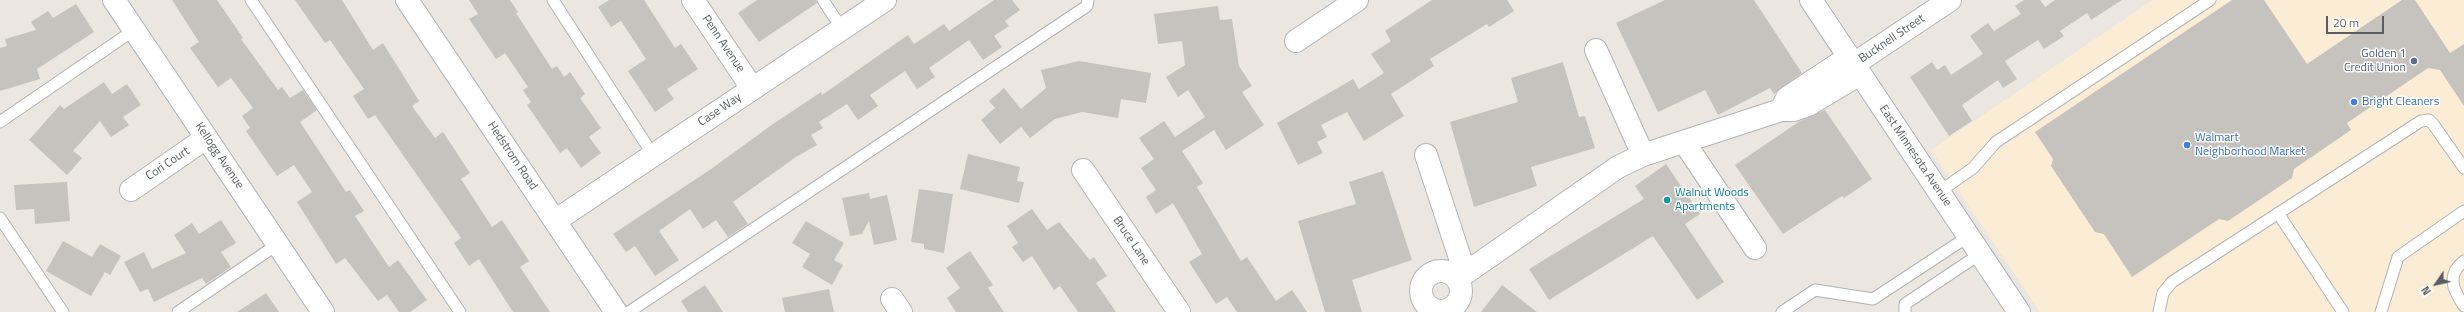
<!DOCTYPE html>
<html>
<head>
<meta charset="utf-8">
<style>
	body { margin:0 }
	#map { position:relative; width:2464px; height:312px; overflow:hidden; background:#ebe7e0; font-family:"Titillium Web",sans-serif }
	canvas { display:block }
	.north { position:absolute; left:2416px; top:264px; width:40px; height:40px; -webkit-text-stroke:3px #fff; paint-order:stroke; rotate:236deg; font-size:11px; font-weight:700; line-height:16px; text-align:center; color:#595d61 }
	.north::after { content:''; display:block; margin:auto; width:14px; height:18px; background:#595d61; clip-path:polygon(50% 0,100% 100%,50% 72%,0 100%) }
	.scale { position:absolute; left:2326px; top:16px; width:58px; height:18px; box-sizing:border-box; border:2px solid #595d61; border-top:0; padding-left:5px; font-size:12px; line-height:14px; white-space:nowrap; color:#595d61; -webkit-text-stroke:3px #fff; paint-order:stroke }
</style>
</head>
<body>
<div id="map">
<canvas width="2464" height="312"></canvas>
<div class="north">N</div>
<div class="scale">20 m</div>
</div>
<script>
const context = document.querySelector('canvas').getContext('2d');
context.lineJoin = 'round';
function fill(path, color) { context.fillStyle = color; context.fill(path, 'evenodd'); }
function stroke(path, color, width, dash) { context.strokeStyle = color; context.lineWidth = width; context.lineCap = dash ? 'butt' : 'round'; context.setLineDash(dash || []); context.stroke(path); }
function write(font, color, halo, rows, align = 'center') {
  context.font = font + ' "Titillium Web",sans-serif'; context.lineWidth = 3; context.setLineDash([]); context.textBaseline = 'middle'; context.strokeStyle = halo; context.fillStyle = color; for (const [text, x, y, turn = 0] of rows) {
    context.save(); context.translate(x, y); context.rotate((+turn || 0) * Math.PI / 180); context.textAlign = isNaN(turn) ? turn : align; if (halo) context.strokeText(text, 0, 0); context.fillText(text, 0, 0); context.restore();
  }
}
const commercial = new Path2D(`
	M2153 0H2464V312H2040L1931 150Z`);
const building = new Path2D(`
	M172 0H217L243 38 241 39 278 90 282 87 290 98 303 90 317 110 300 122 346 192 350 190 364 211 355 216 389 267 398 260 427 300 410 312H399L387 295 378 301 345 258 336 264 297 202 312 192 294 165 277 176 246 131 250 128 242 116 253 108 231 78 218 87 190 48 199 42Z
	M295 0H342L373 50 383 43 419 101 412 106 435 138 443 132 470 173 461 179 492 227 502 220 529 261 520 267 550 312H513L479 259 469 266 454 243 461 238 375 115 368 119 353 96 364 89 330 40 325 43Z
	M469 0H510L518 12 516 13 552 69 557 66 564 77 570 72 585 94 580 98 601 128 589 137 601 153 581 168 567 148 560 153 527 105 531 102 523 90 528 87 505 53 496 59 469 19 478 14Z
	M609 0H644L675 48 681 44 698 69 667 89 674 99 655 112 628 71 646 59 621 21 611 27 598 7Z
	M757 0H816L817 3 759 42 738 13Z
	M994 0H1012L1020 10 1005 21 1009 26 994 36 1002 47 983 60 969 40 929 68 935 77 917 89 905 71 870 95 878 106 858 120 847 104 819 122 823 128 811 135 817 145 796 157 733 202 748 224 728 237 716 220 703 229 690 209 659 231 679 260 655 276 635 246 626 252 613 234 711 169 773 124 821 92 822 95 908 35 914 44 944 24 949 31Z
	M1432 0H1507L1514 11 1489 27 1487 24 1430 59 1434 66 1391 94 1404 116 1364 141 1347 112 1321 125 1327 137 1317 142 1323 153 1298 165 1277 123 1353 79 1359 89 1384 73 1371 54 1391 41 1385 31Z
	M1665 0H1754L1802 73 1774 94 1770 88 1718 115 1705 90 1658 112 1616 23Z
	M2024 0H2040L2045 7 2055 0H2122L2091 20 2087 13 2060 31 2064 36 2044 49 2038 40 2005 61 2017 79 2003 88 1998 80 1962 105 1972 121 1949 136 1910 77 1932 62 1937 70 1945 65 1951 75 1983 54 1970 36 1988 23 1994 31 2021 14 2015 6Z
	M2232 0H2264L2307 64 2402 0H2415L2450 53 2464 44V106L2440 70 2428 68 2347 123 2351 130 2294 169 2292 178 2228 221 2219 219 2132 277 2104 234 2095 232 2051 166 2053 159 2035 132Z
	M76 4 94 32 37 69 40 79 0 91V48L7 46 5 39 36 30 31 22 48 11 53 18Z
	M1218 6 1220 20 1232 19 1239 66 1252 86 1242 92 1264 125 1226 150 1214 130 1182 151 1203 183 1197 187 1241 261 1247 257 1276 301 1292 290 1307 312H1237L1227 297 1216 304 1189 262 1202 254 1173 203 1156 214 1146 197 1156 190 1141 168 1154 159 1139 138 1164 121 1175 137 1205 117 1188 90 1178 97 1166 77 1185 65 1182 41 1158 44 1154 14Z
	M1079 61 1151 73 1146 103 1121 99 1118 118 1082 112 1055 119 1030 138 1021 127 1000 144 981 120 995 108 989 101 1004 88 1021 109 1046 88 1041 70Z
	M1563 62 1579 117 1585 116 1595 148 1531 167 1537 186 1474 207 1450 122 1518 102 1511 78Z
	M104 82 112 94 127 84 141 105 123 117 129 125 111 137 100 121 73 151 82 158 67 175 29 140 60 105 64 109Z
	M1825 110 1872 179 1844 198 1842 196 1783 234 1735 165 1800 121Z
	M968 154 1020 167 1017 181 1024 182 1019 203 960 189Z
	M1666 164 1700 214 1685 224 1724 282 1697 300 1653 236 1549 300 1529 269 1644 199 1635 186Z
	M1383 171 1412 260 1352 280 1362 312H1325L1298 221 1356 204 1349 182Z
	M67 182 70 221 35 224 34 209 16 210 14 185Z
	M919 189 953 194 944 253 924 249V244L911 242Z
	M869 193 870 199 887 195 897 240 874 245 869 221 862 234 850 236 842 198Z
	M1032 209 1047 230 1059 222 1090 260 1094 257 1107 276 1096 283 1116 312H1078L1060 286 1054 290 1032 256 1023 262 1012 247 1018 243 1007 226Z
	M221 220 236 243 221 252 231 267 206 284 202 278 154 302 148 289 140 292 124 262 144 252 152 269 186 253 174 235 192 223 199 234Z
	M806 221 844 243 834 260 843 265 832 285 802 267 810 254 792 243Z
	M63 241 92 257 100 244 121 256 110 275 105 272 91 296 46 271Z
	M970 251 993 285 988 288 1004 312H956L947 298 960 288 946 268Z
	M705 285 723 312H688L681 301Z
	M1502 285 1537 312H1481Z
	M829 289 834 312H785L782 298Z
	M266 293 279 312H237Z`);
const service = new Path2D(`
	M251 0 460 312
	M553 0 653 155
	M823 0 842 29
	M0 122 134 30
	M1939 192 1973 168 1996 142 2210 0
	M2278 213 2343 312
	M0 218 63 312
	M2464 261C2446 275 2453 290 2464 306
	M178 312 278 244
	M629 312 1087 6 1088 0
	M1782 312 1815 290 1873 299 1969 236
	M1905 312V304L1980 254
	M2159 312 2163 293 2172 282 2421 121 2429 120 2433 124 2464 168
	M2381 312 2398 257 2464 211`);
const minor = new Path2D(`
	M114 0 323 312
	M407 0 616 312
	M693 0 752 88
	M1811 0 2019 312
	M1296 41 1357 0
	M1596 50 1643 155
	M1854 64 1950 0
	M1781 110 1787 98 1849 57
	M1684 142 1755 248
	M1426 155 1465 273
	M1083 170 1179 312
	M131 190 206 138
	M555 221 885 0
	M1421 291a20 20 0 1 1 40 0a20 20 0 1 1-40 0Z
	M1457 279 1618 167 1643 155 1781 110H1794L1808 105 1860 74
	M892 299 901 312`);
const markers = [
	[2414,61,4,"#5c6f8a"],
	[2354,102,4,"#3f7fe0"],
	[2187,145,4,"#3f7fe0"],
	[1667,200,4,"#0f9aa8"]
];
const streetNames = [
	["Bucknell Street",1892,39,-34],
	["Penn Avenue",723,44,56],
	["Case Way",720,110,-34],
	["Kellogg Avenue",219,156,56],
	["Hedstrom Road",512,156,56],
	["East Minnesota Avenue",1915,156,56],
	["Cori Court",168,164,-34],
	["Bruce Lane",1131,241,56]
];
const serviceNames = [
	["Golden 1",2406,54],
	["Credit Union",2406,68]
];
const shopNames = [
	["Bright Cleaners",2362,102],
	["Walmart",2195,138],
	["Neighborhood Market",2195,152]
];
const cultureNames = [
	["Walnut Woods",1675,193],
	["Apartments",1675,207]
];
fill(commercial, '#fbedd5');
fill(building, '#c6c2bd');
stroke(service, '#b1b4b7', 13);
stroke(minor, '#b1b4b7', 24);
stroke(service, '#fff', 11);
stroke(minor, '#fff', 22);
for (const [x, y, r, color] of markers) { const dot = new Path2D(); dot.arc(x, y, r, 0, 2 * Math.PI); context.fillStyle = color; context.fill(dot); stroke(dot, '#fff', 1.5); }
write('12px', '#595d61', '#fff', streetNames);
write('12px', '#4e5e75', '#fff', serviceNames, 'right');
write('12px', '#366cbe', '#fff', shopNames, 'left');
write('12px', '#0d838f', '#fff', cultureNames, 'left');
</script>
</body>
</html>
